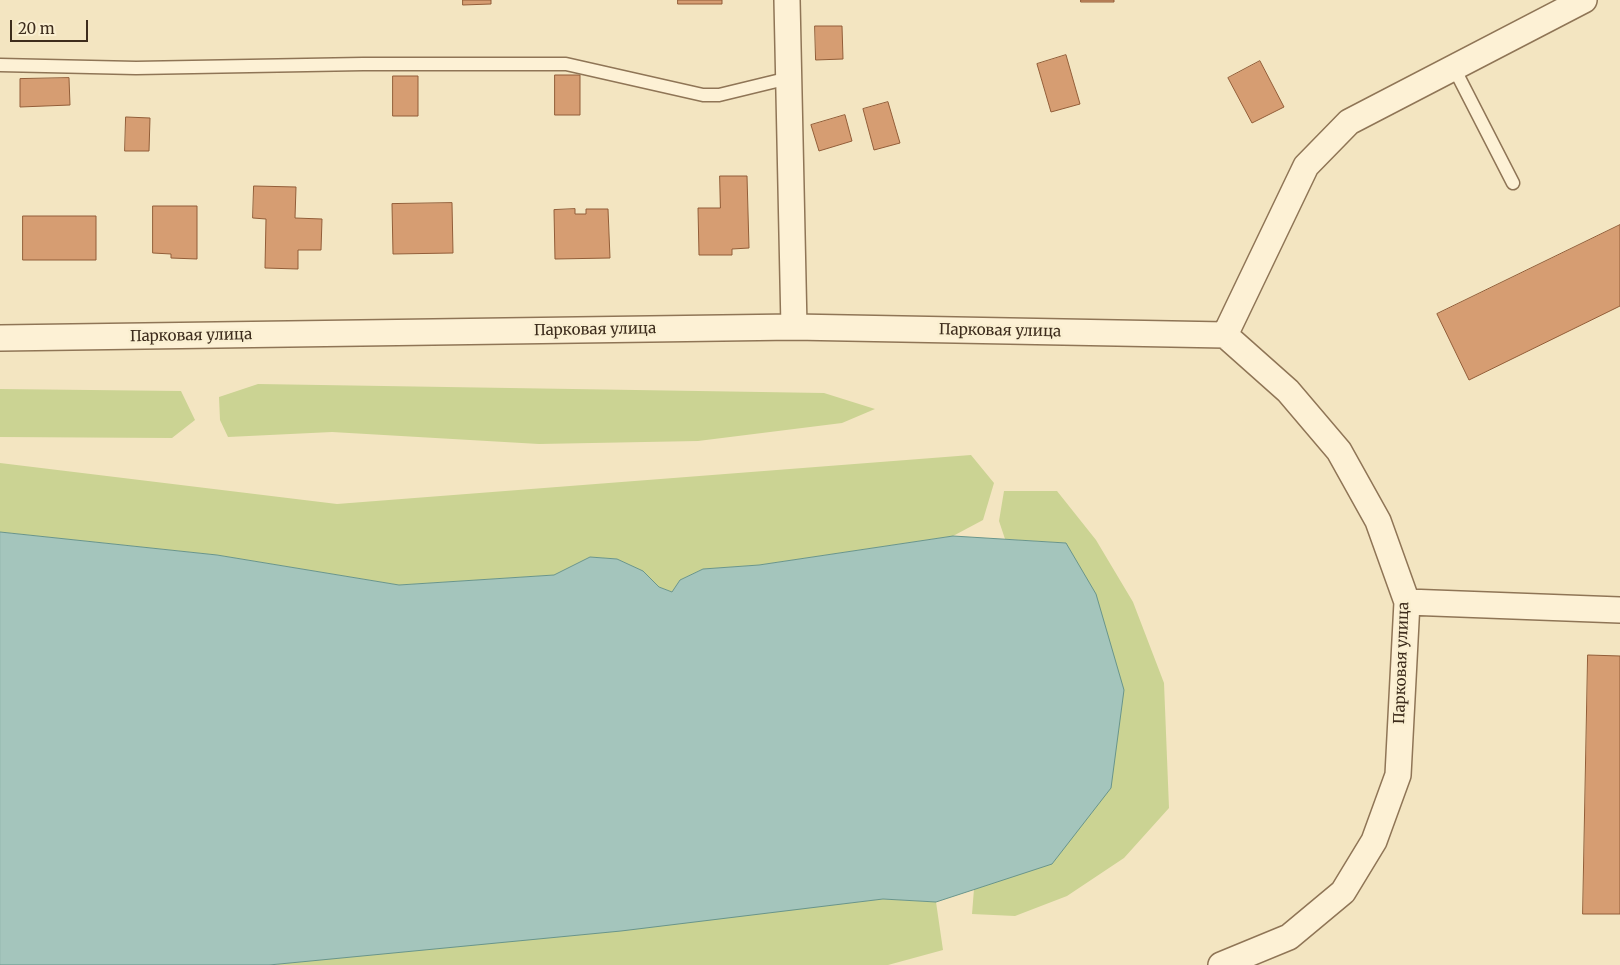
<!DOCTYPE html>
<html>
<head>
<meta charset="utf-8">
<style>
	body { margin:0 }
	#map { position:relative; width:1620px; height:965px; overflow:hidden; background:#f3e5c1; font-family:Merriweather,serif }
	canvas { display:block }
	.scale { position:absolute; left:10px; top:20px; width:78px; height:22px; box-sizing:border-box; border:2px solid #3d2c1c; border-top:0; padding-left:6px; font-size:15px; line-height:18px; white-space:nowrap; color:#3d2c1c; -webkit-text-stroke:4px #faefd1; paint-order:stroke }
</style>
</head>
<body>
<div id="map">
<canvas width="1620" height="965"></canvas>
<div class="scale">20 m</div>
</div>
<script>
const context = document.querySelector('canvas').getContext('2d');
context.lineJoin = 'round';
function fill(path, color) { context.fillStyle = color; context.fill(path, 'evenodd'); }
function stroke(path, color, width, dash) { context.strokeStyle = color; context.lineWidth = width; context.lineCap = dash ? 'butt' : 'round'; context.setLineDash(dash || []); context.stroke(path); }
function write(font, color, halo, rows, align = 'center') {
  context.font = font + ' Merriweather,serif'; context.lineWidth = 5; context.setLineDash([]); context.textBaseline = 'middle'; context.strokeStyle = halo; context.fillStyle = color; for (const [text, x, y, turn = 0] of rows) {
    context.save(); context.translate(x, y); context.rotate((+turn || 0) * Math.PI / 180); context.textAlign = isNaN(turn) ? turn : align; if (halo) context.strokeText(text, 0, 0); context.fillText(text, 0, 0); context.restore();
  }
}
const green = new Path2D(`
	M258 384 824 393 875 409 842 423 698 441 539 444 332 432 228 437 220 420 219 397Z
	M0 389 181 391 195 420 172 438 0 437Z
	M971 455 994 483 983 520 953 536 759 565 703 569 680 580 672 592 659 587 642 571 617 559 590 557 554 575 399 585 217 555 0 532V463L337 504Z
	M1004 491H1057L1096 540 1133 602 1164 683 1169 808 1124 858 1067 896 1015 916 972 914 974 889 1052 863 1066 543 1005 539 999 521Z
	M883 899 936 902 943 950 888 965H269Z`);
const water = new Path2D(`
	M0 532 217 555 399 585 554 575 590 557 617 559 643 571 659 587 672 592 680 580 703 569 759 565 953 536 1066 543 1096 594 1124 690 1111 788 1052 864 936 902 883 899 621 931 269 965H0Z`);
const building = new Path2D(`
	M463 0H491V4L463 5Z
	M678 0H722V4H678Z
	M1081 0H1114V2H1081Z
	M815 26H842L843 59 816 60Z
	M1066 55 1080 104 1051 112 1037 64Z
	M1260 61 1284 107 1252 123 1228 78Z
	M555 75H580V115H555Z
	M393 76H418V116H393Z
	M69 78 70 105 20 107V79Z
	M888 102 900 143 874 150 863 109Z
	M845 115 852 141 819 151 811 125Z
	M126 117 150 118 149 151H125Z
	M720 176H747L749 248 732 249V255H699L698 208H720Z
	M254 186 296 187 295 218 322 219 321 250H298V269L265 268 266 219 253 218Z
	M452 203 453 253 393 254 392 204Z
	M153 206H197V259L171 258V254L153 253Z
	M575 209V214H586V209H608L610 258 555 259 554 210Z
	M23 216H96V260H23Z
	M1620 225V306L1469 380 1437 314Z
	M1588 655 1620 656V914H1583Z`);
const lane = new Path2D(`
	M0 65 136 68 363 64H566L703 95H719L789 78
	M1454 68 1513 183`);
const street = new Path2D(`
	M787 0 794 327
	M1225 335 1306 166 1349 122 1584 0
	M0 338 794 327 1225 335 1288 391 1339 451 1378 521 1407 602 1398 775 1374 841 1343 892 1289 937 1221 965
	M1407 602 1620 610`);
const streetNames = [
	["Парковая улица",595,330,-1],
	["Парковая улица",1000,331,1],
	["Парковая улица",191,336,-1],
	["Парковая улица",1402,663,-88]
];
fill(green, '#cbd393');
fill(water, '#a4c5bc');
stroke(water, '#69958b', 1);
fill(building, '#d69d72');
stroke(building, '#925d38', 1);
stroke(lane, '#8f7556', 15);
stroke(street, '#8f7556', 28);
stroke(lane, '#fdf1d5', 12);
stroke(street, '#fdf1d5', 25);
write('15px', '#3d2c1c', '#faefd1', streetNames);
</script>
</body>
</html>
